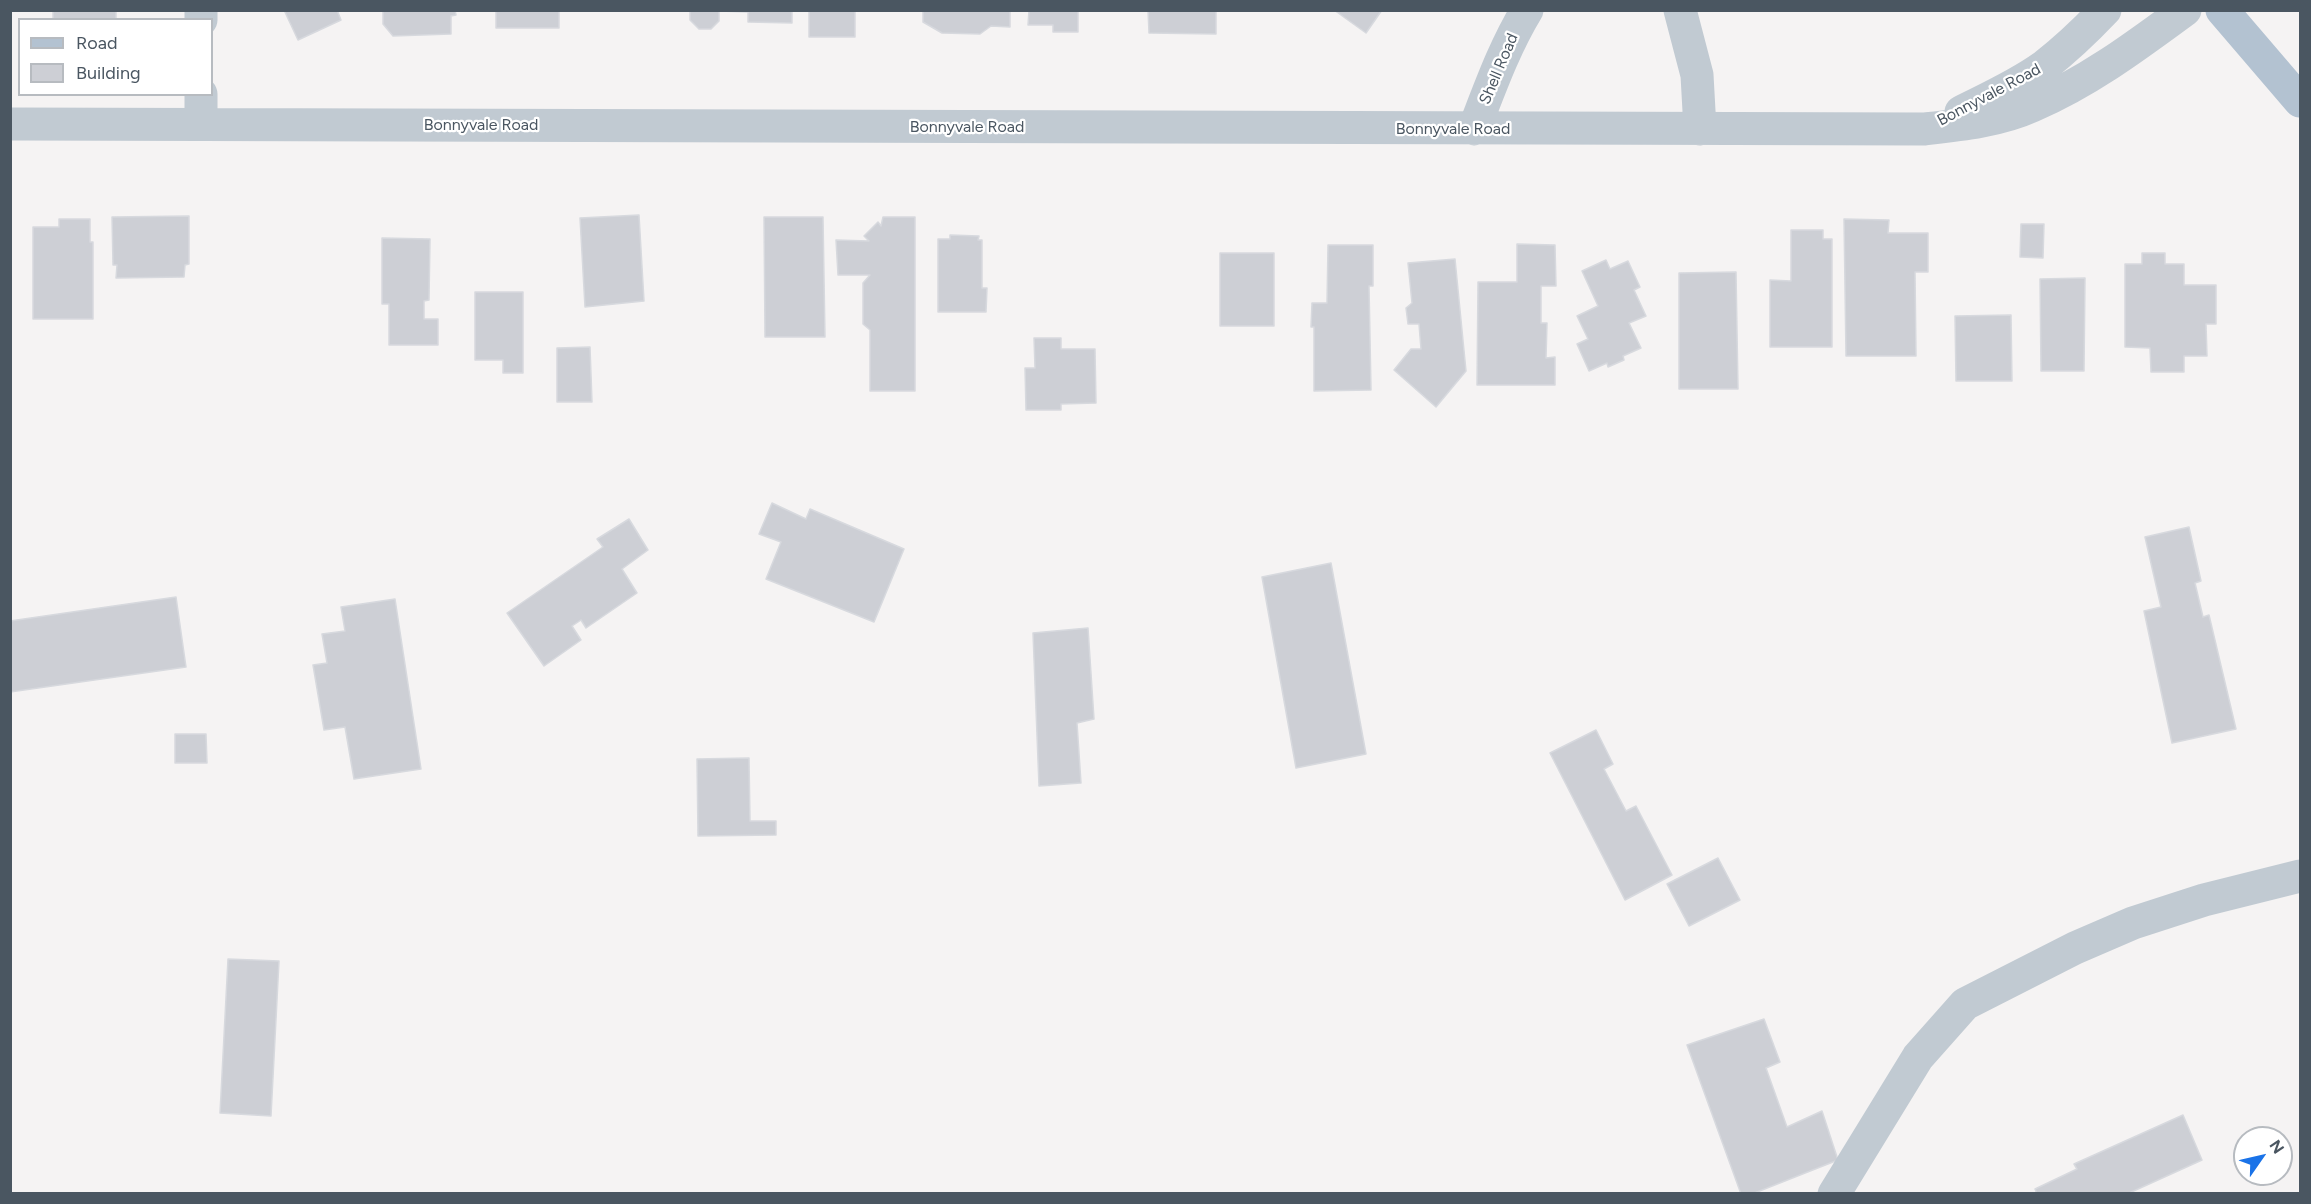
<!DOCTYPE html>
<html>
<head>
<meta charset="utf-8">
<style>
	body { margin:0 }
	#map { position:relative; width:2311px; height:1204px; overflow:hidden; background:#f5f3f3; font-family:Figtree,sans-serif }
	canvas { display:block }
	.frame { position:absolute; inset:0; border:12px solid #4a5661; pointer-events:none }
	.legend { position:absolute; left:18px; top:18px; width:195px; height:78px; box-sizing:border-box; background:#fff; border:2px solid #b7bbc0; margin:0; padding:8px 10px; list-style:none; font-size:18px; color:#4a5661 }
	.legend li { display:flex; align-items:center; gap:12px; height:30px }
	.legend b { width:30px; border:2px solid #b7bbc0 }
	.north { position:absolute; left:2233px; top:1126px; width:60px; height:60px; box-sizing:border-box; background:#fff; border:2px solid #b7bbc0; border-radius:50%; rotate:56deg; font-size:16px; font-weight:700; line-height:24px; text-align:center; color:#4a5661 }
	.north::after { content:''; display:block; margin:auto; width:21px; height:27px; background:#1a73e8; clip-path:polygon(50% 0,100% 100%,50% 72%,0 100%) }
</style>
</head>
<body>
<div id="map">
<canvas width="2311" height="1204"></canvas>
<div class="frame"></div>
<ul class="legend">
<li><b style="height:8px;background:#b3c2d1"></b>Road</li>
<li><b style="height:16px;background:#cdcfd5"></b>Building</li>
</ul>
<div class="north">N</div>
</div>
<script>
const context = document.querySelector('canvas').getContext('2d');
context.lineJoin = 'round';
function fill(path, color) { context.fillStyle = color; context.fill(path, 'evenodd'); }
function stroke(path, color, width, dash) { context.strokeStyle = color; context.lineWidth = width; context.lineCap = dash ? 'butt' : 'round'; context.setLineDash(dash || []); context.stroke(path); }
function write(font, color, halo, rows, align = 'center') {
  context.font = font + ' Figtree,sans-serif'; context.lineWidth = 4.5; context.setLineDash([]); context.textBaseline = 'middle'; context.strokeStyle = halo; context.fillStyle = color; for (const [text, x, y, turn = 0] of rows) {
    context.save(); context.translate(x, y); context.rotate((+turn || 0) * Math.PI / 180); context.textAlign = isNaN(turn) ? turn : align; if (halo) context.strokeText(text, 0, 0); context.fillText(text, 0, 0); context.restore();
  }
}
const building = new Path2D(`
	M53 10H116V20H53Z
	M284 10H337L341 20 298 40Z
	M383 10H455L456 15 451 16V34L393 36 383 24Z
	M496 10H559V28H496Z
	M690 10H792V23L748 22V12L719 11V21L711 29H699L690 20Z
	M809 10H855V37H809Z
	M923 10H1010V27L991 26 980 34 942 33 923 22Z
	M1029 10H1078V32H1053V25H1028Z
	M1148 10H1216V34L1149 33Z
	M1334 10H1382L1366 33Z
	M639 215 644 301 585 307 580 218Z
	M189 216V264L185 265 184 277 116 278 117 265H113L112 217Z
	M764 217H823L825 337H765Z
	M883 217H915V391H870V330L863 324V283L870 275H838L836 240 869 241 864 236 878 222 881 226Z
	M59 219H90V242H93V319H33V227H59Z
	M1844 219 1889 220 1888 233H1928V272H1915L1916 356H1846Z
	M2021 224H2044L2043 258 2020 257Z
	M1791 230H1823V239H1832V347H1770V280L1791 281Z
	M950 235 979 236 978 240H982V288H987L986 312H938V239H950Z
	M382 238 430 239 429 300 424 301V319H438V345H389V304H382Z
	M1517 244 1555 245 1556 286H1541V323H1547L1546 358 1555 357V385H1477L1478 282H1517Z
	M1328 245H1373V286H1369L1371 390 1314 391V327H1311L1312 303H1327Z
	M1220 253H1274V326H1220Z
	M2142 253H2165V264H2184V285H2216V324H2206L2207 356H2184V372H2151L2150 348 2125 347V264H2142Z
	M1455 259 1466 371 1436 407 1394 370 1411 349H1421L1419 324H1408L1406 308 1412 303 1408 263Z
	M1606 260 1610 269 1628 261 1640 287 1634 290 1646 316 1629 323 1641 348 1623 356 1624 360 1608 367 1607 363 1589 371 1577 344 1588 339 1577 316 1598 306 1582 271Z
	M1736 272 1738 389H1679V273Z
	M2085 278 2084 371H2041L2040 279Z
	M475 292H523V373H503V360H475Z
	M2011 315 2012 381H1956L1955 316Z
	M1034 338H1061V349H1095L1096 403 1061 404V410H1026L1025 368H1035Z
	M590 347 592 402H557V348Z
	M772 503 806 519 810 509 904 549 874 622 766 579 781 542 759 534Z
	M629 519 648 550 622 569 637 593 586 628 581 620 572 626 581 640 544 666 507 613 603 547 597 539Z
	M2189 527 2201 581 2195 583 2203 617 2209 615 2236 729 2172 743 2144 611 2161 607 2145 537Z
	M1331 563 1366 754 1296 768 1262 577Z
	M176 597 186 667 10 692V621Z
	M395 599 421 769 354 779 345 727 324 730 313 665 327 663 322 634 345 631 341 607Z
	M1088 628 1094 719 1077 723 1081 783 1039 786 1033 633Z
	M1596 730 1613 764 1604 769 1626 811 1636 806 1672 875 1625 900 1550 753Z
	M175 734H206L207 763H175Z
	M749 758 750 821H776V835L698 836 697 759Z
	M1718 858 1740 900 1689 926 1667 884Z
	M228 959 279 961 271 1116 220 1113Z
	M1764 1019 1780 1062 1766 1068 1787 1127 1822 1111 1838 1160 1752 1194H1741L1687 1045Z
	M2183 1115 2202 1160 2127 1194H2037L2035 1189 2077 1169 2074 1164Z`);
const minor = new Path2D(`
	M1680 10 1697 75 1700 129
	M201 20V10
	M1961 112C1989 98 2018 85 2043 67 2065 50 2086 30 2105 10
	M10 124 1924 129C1960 125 1999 121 2032 106 2088 82 2136 46 2185 10
	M201 124V94
	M1474 129C1490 88 1504 48 1527 10
	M1834 1194 1918 1057 1965 1004 2075 948 2133 923 2204 900 2300 876`);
const major = new Path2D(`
	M2222 10 2300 101`);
const streetNames = [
	["Shell Road",1499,69,-67],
	["Bonnyvale Road",1989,95,-28],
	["Bonnyvale Road",481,125],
	["Bonnyvale Road",967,127],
	["Bonnyvale Road",1453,129]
];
fill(building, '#cdcfd5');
stroke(building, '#d7d9de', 1.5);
stroke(minor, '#c1cad2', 33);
stroke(major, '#b3c2d1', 33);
write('16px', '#4a5661', '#fff', streetNames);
</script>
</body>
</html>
